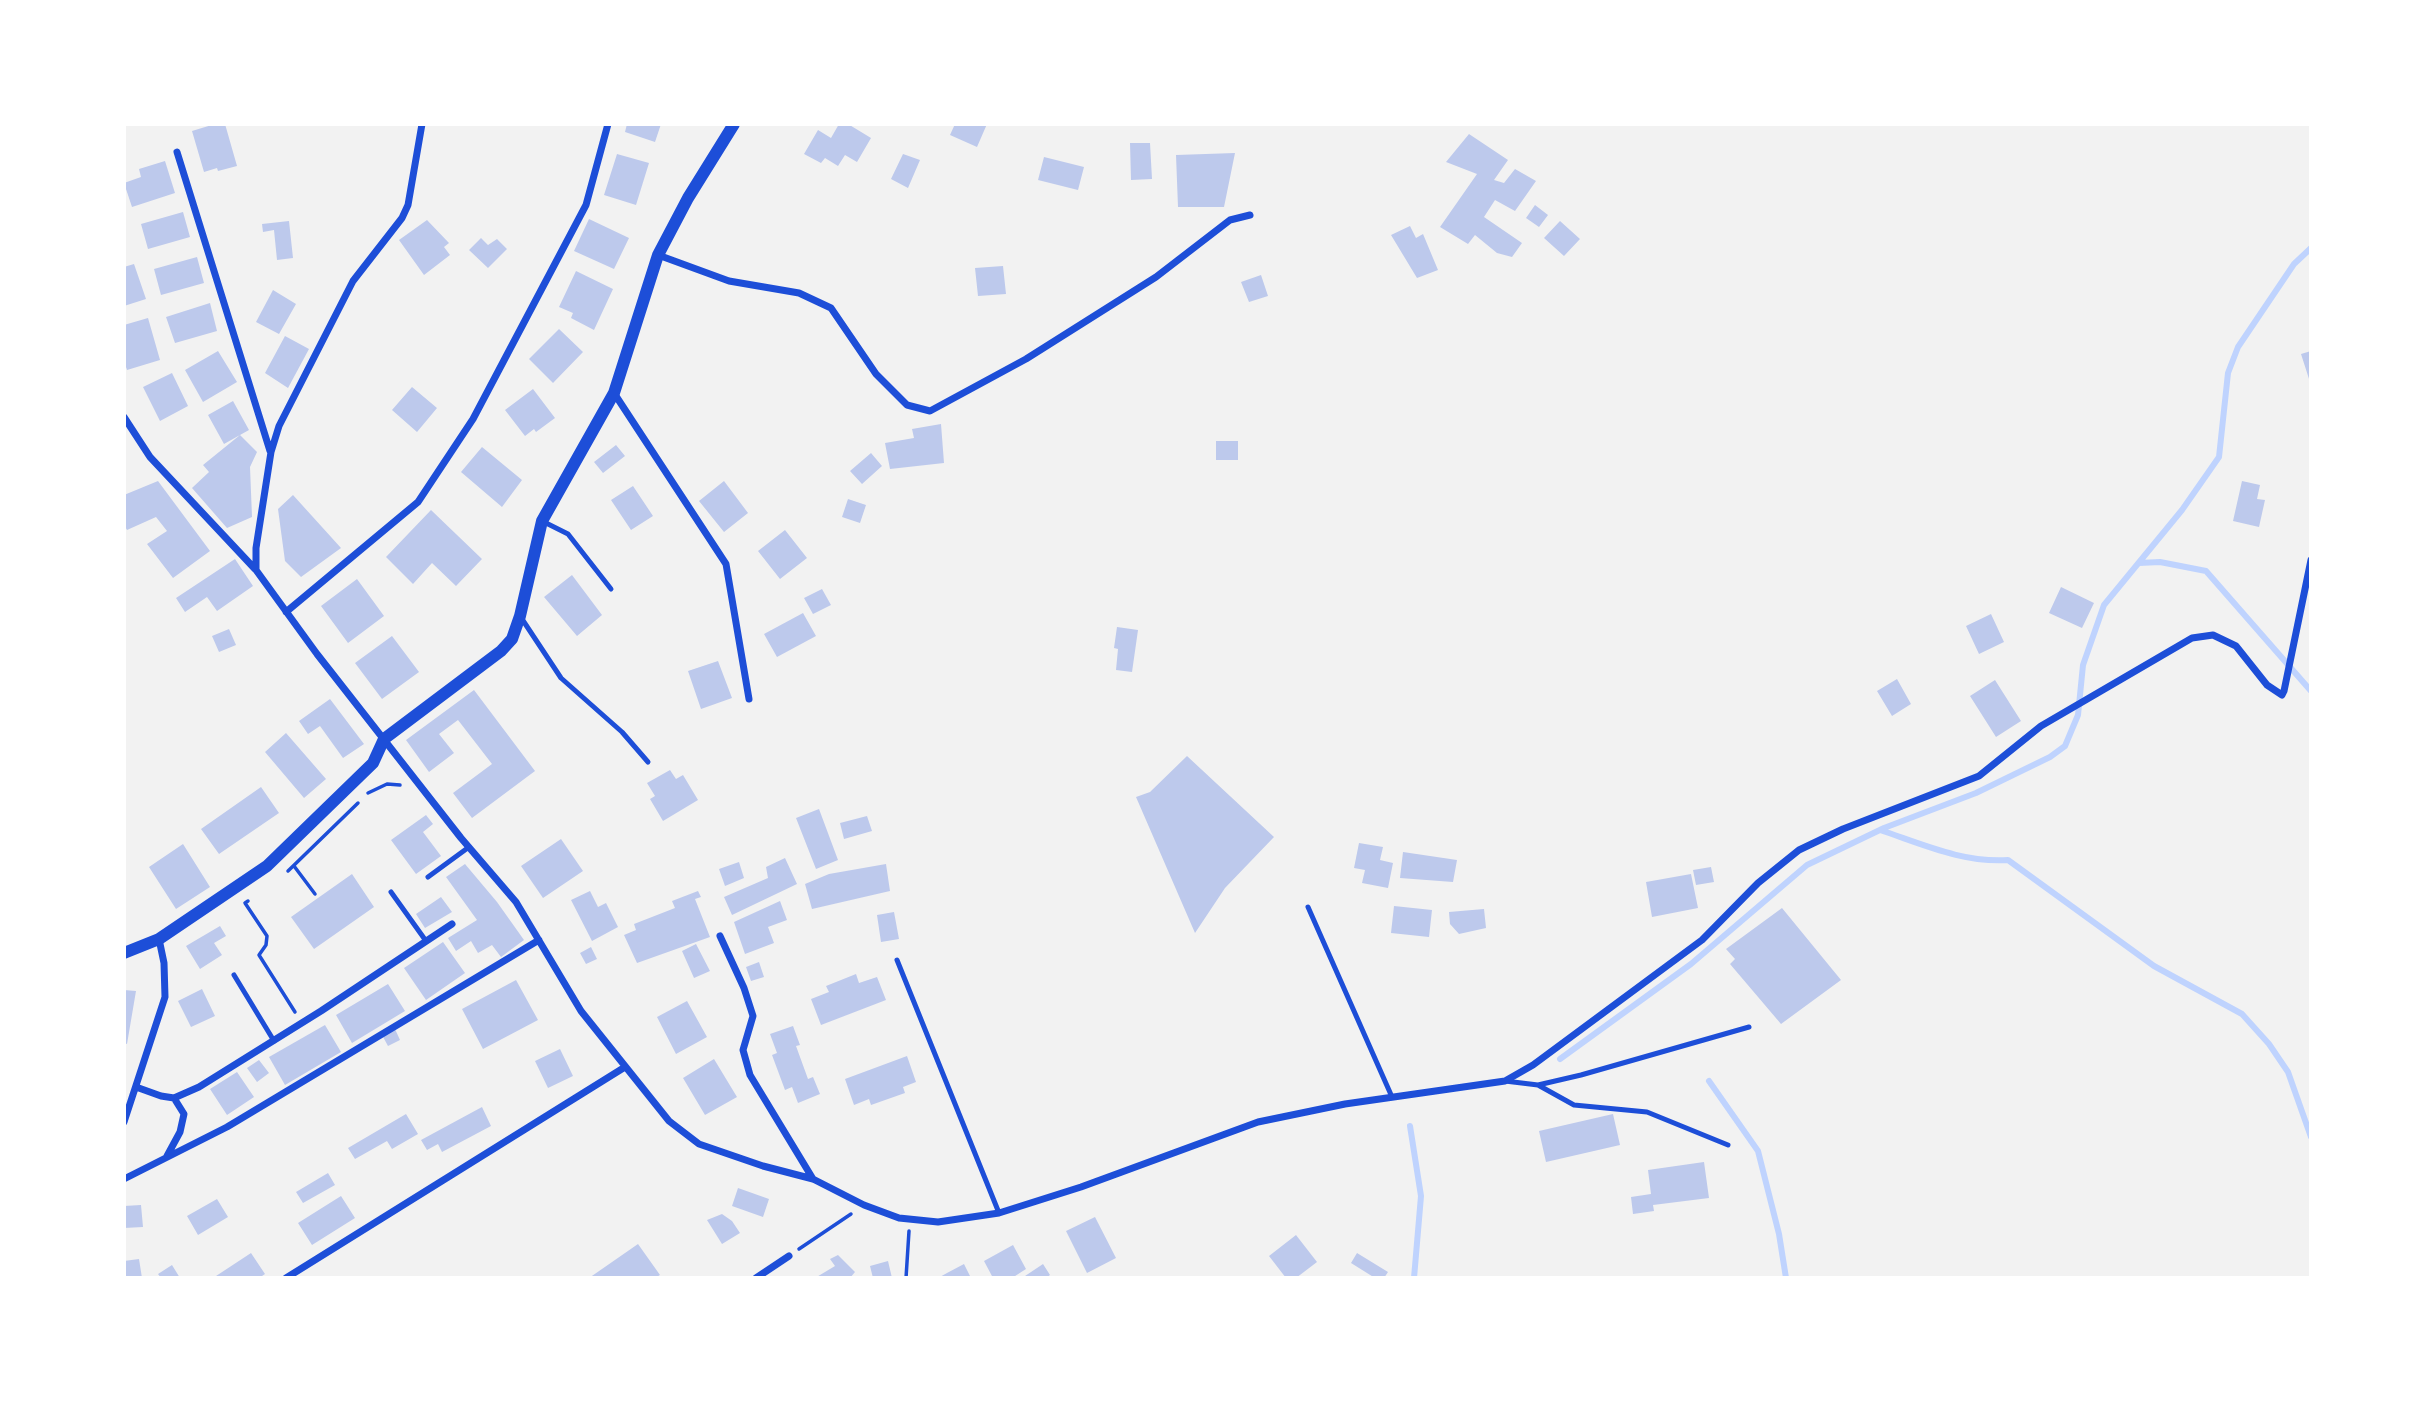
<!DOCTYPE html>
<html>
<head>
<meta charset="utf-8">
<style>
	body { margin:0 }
	#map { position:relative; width:2435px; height:1402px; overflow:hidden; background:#f2f2f2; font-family:"Asap Condensed",sans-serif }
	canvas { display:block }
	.frame { position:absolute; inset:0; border:126px solid #fff; pointer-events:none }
</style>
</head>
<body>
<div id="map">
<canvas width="2435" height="1402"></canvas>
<div class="frame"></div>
</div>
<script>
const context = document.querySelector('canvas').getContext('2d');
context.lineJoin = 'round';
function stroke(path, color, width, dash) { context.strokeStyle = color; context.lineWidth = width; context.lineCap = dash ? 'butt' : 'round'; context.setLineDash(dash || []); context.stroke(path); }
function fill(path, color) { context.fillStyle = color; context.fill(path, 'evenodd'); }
const stream = new Path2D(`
	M2139 563 2160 562 2206 571 2311 691
	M1880 830C1922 844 1963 863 2008 860L2154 966 2242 1014 2269 1044 2288 1072 2311 1137
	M1560 1059 1691 964 1807 865 1884 828 1976 793 2050 757 2065 746 2078 715 2083 665 2104 605 2182 510 2219 457 2228 373 2238 347 2294 264 2311 248
	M1709 1081 1758 1151 1779 1234 1786 1278
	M1410 1126 1421 1196 1414 1278`);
const building = new Path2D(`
	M215 124H225L237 166 218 171 217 168 204 172 192 131Z
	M627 124H661L655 142 625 132Z
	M839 124H848L871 138 857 162 845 155 838 166 825 158 821 163 804 154 818 130 831 138Z
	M955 124H987L977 147 950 135Z
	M1469 134 1508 160 1494 180 1504 183 1515 169 1536 181 1515 211 1495 200 1484 217 1522 243 1512 257 1497 253 1475 235 1468 244 1440 227 1477 174 1446 162Z
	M1130 143H1150L1152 179 1131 180Z
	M1235 153 1224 207H1178L1176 155Z
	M617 154 649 163 636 205 604 195Z
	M903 154 920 160 908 188 891 179Z
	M1044 157 1084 167 1078 190 1038 180Z
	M165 161 175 193 132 207 124 183 141 177 139 169Z
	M1535 205 1548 215 1539 227 1526 218Z
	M183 212 190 237 148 249 141 224Z
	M589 219 629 238 614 269 574 251Z
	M427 220 449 243 444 247 450 255 424 275 399 240Z
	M289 221 293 258 277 260 274 230 263 232 262 224Z
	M1560 221 1580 239 1564 256 1544 238Z
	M1410 226 1416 238 1423 234 1438 270 1417 278 1391 235Z
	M481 238 488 245 497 239 507 249 488 268 469 250Z
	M197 257 204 283 161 295 154 269Z
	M134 264 146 299 124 306V267Z
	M1003 266 1006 294 978 296 975 268Z
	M576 271 613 289 594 330 571 318 573 313 559 307Z
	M1261 275 1268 296 1249 302 1241 282Z
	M273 290 296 304 279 334 256 322Z
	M210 303 217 331 175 343 166 317Z
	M148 318 160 360 127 370 124 361V325Z
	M559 329 583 352 553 383 529 359Z
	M285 336 309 349 288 388 265 373Z
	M218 351 237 382 203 402 185 370Z
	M2311 351V382H2310L2301 354Z
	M172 373 188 406 160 421 143 387Z
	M412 387 437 408 417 432 392 410Z
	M533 389 555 418 536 432 534 429 525 436 505 410Z
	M233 401 249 430 240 435 257 452 250 467 252 517 227 528 192 488 209 472 203 465 240 435 224 444 208 415Z
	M941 424 944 463 890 469 885 443 914 438 912 429Z
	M1216 441H1238V460H1216Z
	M616 445 625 456 603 473 594 462Z
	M482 447 522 480 502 507 461 472Z
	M871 453 882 466 862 484 850 471Z
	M158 481 210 551 173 578 147 544 167 531 156 517 127 530 124 525V495Z
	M724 481 748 513 724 532 699 501Z
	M2242 481 2260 485 2257 499 2265 500 2259 527 2233 521Z
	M633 486 653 516 631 530 611 500Z
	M293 495 341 548 301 577 285 561 278 509Z
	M848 499 866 505 860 523 842 517Z
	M431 510 482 559 456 586 432 563 413 584 386 557Z
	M785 530 807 558 780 579 758 551Z
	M235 559 253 586 217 611 207 597 185 612 176 598Z
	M572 575 602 615 577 636 544 597Z
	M357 579 384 616 348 643 321 606Z
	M2061 587 2094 603 2082 628 2049 613Z
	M822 589 831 605 813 614 804 598Z
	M803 613 816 636 777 657 764 634Z
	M1991 614 2004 642 1979 654 1966 626Z
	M1117 627 1138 630 1132 672 1116 670 1118 649 1114 648Z
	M229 629 236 645 219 652 212 636Z
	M392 636 419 672 382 699 355 663Z
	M718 661 732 698 701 709 688 671Z
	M1897 679 1911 704 1892 716 1877 691Z
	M1995 680 2021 721 1996 737 1970 696Z
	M474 690 535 771 472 818 453 793 492 764 458 720 439 734 454 753 429 772 406 740Z
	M330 699 364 744 343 758 320 726 308 734 299 721Z
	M286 733 326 779 304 798 265 752Z
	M1187 756 1274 837 1225 888 1195 933 1136 797 1150 792Z
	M670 770 676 779 683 775 698 800 663 821 650 799 655 796 647 783Z
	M261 787 279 813 219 854 201 829Z
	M819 809 838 860 816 869 796 818Z
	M426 815 433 824 423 832 441 856 416 874 391 840Z
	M867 816 872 831 844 839 840 823Z
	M561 839 583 871 543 898 521 866Z
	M1359 843 1383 847 1380 860 1393 863 1388 888 1362 883 1365 870 1354 868Z
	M183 844 210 887 176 909 149 867Z
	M1403 852 1457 860 1453 882 1400 878Z
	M785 858 797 884 732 915 724 897 768 878 766 867Z
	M739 862 744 878 725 886 719 869Z
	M465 864 497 902 524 940 501 957 492 945 478 953 471 941 456 951 448 938 477 920 446 877Z
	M886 864 890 891 812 909 805 884 829 874Z
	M1711 867 1714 882 1696 885 1693 870Z
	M352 874 374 907 314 949 291 917Z
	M1691 874 1698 908 1652 917 1646 882Z
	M590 891 598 907 606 903 618 927 592 941 571 900Z
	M698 891 701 897 695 899 710 937 637 963 624 935 636 930 634 924 675 908 672 901Z
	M441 897 452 912 425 928 416 914Z
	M780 901 787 920 768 927 774 943 745 954 734 922Z
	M1394 906 1432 910 1429 937 1391 933Z
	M1782 908 1841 980 1781 1024 1730 964 1735 959 1726 949Z
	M1484 909 1486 928 1459 934 1450 924 1449 912Z
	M894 912 899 939 881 942 877 915Z
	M220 926 226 936 214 943 222 955 200 969 186 946Z
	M443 942 465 973 426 1000 404 968Z
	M696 944 710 971 694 978 682 951Z
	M591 947 597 959 586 964 580 953Z
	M759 962 764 977 751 981 746 967Z
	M856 974 859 983 877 977 886 1000 821 1025 811 999 829 992 826 986Z
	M516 980 538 1020 483 1049 462 1009Z
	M388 984 405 1011 352 1043 336 1015Z
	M202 989 215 1016 191 1027 178 1001Z
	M124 990 136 991 127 1044 124 1043Z
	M687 1001 707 1037 676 1054 657 1017Z
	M325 1025 341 1052 285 1085 269 1057Z
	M793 1026 800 1045 796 1046 808 1079 813 1077 820 1094 798 1103 792 1087 785 1090 772 1055 777 1053 770 1034Z
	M395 1029 400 1040 388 1046 382 1035Z
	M560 1049 573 1076 548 1088 535 1061Z
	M907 1056 916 1082 903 1087 905 1093 871 1105 869 1099 854 1105 845 1079Z
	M714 1059 737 1097 705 1115 683 1078Z
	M259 1060 269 1073 257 1082 247 1068Z
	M237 1072 254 1097 227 1115 210 1089Z
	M482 1107 491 1126 442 1152 438 1144 427 1150 421 1140Z
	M406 1114 418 1134 392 1149 387 1141 355 1159 348 1148Z
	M1613 1114 1620 1145 1546 1162 1539 1131Z
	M1704 1162 1709 1198 1653 1205 1654 1211 1633 1214 1631 1197 1651 1194 1648 1170Z
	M328 1173 335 1185 303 1203 296 1192Z
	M738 1188 769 1199 763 1217 732 1206Z
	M341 1196 355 1218 312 1245 298 1223Z
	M217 1199 228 1217 198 1235 187 1216Z
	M141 1205 143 1227 124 1228V1206Z
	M722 1214 732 1221 740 1233 722 1244 707 1220Z
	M1095 1217 1116 1258 1087 1273 1066 1231Z
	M1296 1235 1317 1262 1296 1278H1286L1269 1256Z
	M638 1244 660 1275 655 1278H589Z
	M1013 1245 1026 1269 1012 1278H993L984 1261Z
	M251 1253 265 1274 259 1278H213Z
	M1357 1253 1388 1272 1384 1278H1375L1351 1263Z
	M838 1255 855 1272 850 1278H815L835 1266 830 1259Z
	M139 1259 142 1278H124V1261Z
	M888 1261 892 1278H873L870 1266Z
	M964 1264 971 1278H938L947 1273Z
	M1043 1264 1050 1275 1046 1278H1022Z
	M172 1265 180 1278H161L158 1274Z`);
const path = new Path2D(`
	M368 793 387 784 400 785
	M294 866 315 894
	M288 871 358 803
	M248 901 245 903 267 936 266 945 259 955 295 1012
	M799 1249 851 1214
	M906 1278 909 1231`);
const service = new Path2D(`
	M542 521 568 534 611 589
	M522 619 561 678 622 732 648 762
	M428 877 469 847
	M391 892 426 941
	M1308 907 1392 1097
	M897 960 999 1213
	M234 975 274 1041
	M1505 1081 1538 1085 1581 1075 1749 1027
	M1538 1085 1574 1105 1647 1112 1728 1145`);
const minor = new Path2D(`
	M422 124 408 205 402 218 353 281 279 426 271 452 256 548V570L317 654 461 838 516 902 581 1011 669 1121 699 1144 763 1166 813 1179 864 1205 899 1218 938 1222 999 1213 1081 1187 1258 1122 1345 1104 1505 1081 1533 1065 1702 940 1758 883 1799 850 1843 829 1979 776 2041 726 2192 638 2213 635 2236 646 2267 685 2282 695 2284 691 2311 560
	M177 152 270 451
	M658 255 729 281 799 293 831 308 876 374 907 405 930 411 1026 359 1156 277 1230 220 1250 215
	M614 393 726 564 749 699
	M124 417 150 457 255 569
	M286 612 418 502 473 419 586 205 608 124
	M720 936 744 988 753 1016 743 1050 750 1075 813 1179
	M136 1087 161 1096 174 1098 199 1087 321 1011 452 924
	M124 1122 165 997 164 963 159 939
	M167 1156 180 1132 184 1114 174 1098
	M124 1179 227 1127 539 940
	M286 1278 625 1067
	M756 1278 789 1256`);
const tertiary = new Path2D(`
	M124 953 159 939 267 866 373 763 384 739 501 651 512 639 520 616 542 521 614 393 658 255 688 198 734 124`);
stroke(stream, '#bfd3fe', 6);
fill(building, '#bdc9ec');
stroke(path, '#1d4ed8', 3.5);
stroke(service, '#1d4ed8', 5);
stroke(minor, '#1d4ed8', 7);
stroke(tertiary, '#1d4ed8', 12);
</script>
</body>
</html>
